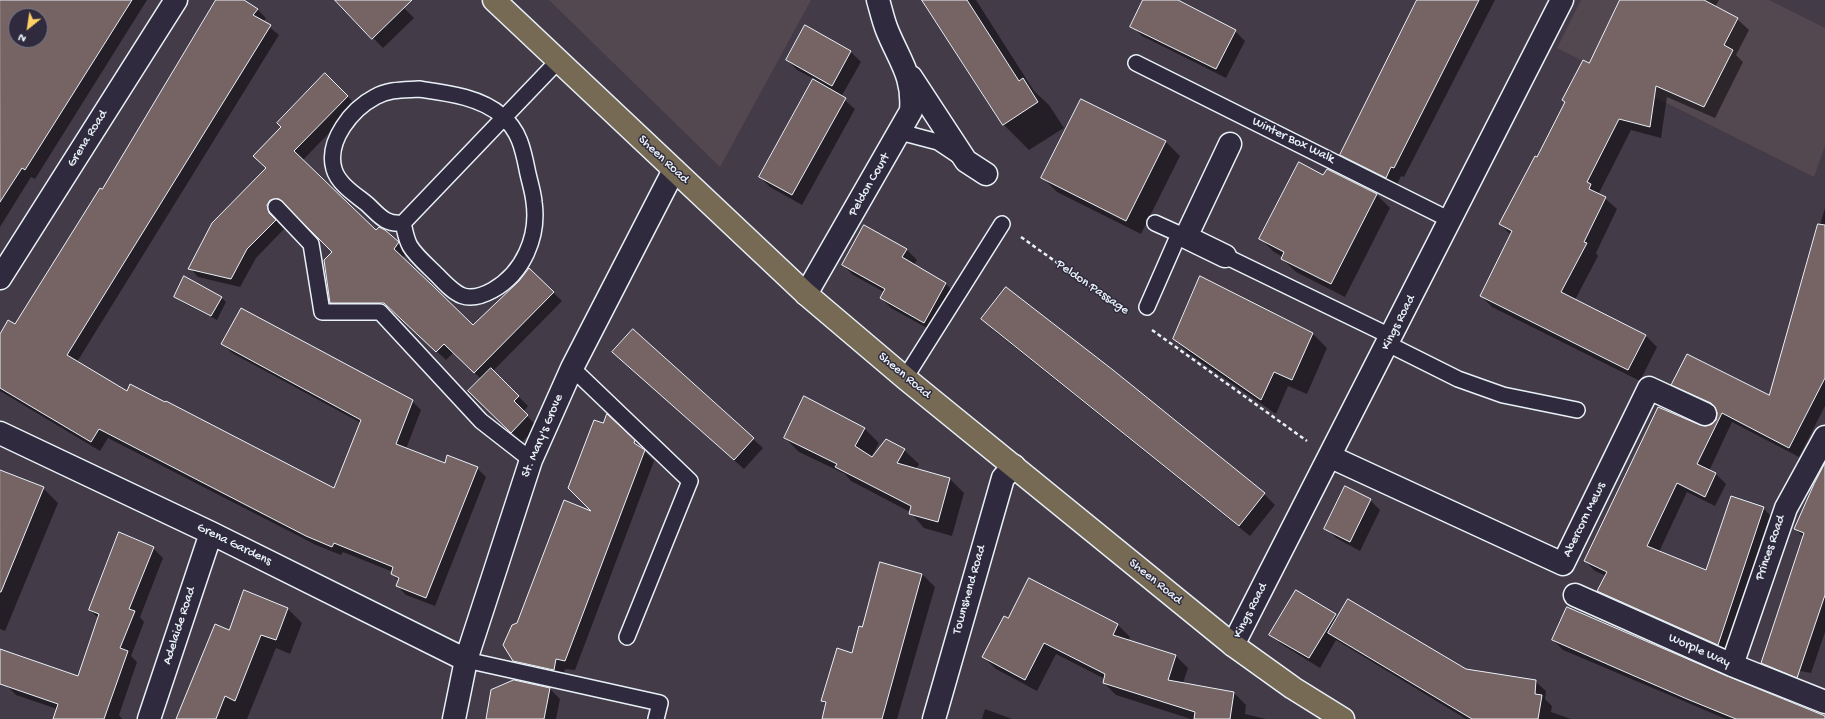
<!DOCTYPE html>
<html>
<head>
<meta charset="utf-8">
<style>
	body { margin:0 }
	#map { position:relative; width:1825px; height:719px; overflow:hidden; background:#443b48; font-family:"Gochi Hand",sans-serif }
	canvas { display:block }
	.north { position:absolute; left:8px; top:8px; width:40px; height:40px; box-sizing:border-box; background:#2f2a3d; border:1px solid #797a88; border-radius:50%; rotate:210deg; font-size:11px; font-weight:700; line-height:16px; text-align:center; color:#e8f1f8 }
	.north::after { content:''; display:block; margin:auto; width:14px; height:18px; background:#ffd166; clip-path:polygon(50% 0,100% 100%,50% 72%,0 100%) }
</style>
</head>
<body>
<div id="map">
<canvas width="1825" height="719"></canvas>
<div class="north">N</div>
</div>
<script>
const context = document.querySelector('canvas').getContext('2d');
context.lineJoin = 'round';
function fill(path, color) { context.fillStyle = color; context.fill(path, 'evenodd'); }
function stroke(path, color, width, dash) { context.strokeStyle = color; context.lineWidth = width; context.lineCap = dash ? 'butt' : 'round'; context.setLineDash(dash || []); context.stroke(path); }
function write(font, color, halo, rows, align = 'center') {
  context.font = font + ' "Gochi Hand",sans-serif'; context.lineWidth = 3; context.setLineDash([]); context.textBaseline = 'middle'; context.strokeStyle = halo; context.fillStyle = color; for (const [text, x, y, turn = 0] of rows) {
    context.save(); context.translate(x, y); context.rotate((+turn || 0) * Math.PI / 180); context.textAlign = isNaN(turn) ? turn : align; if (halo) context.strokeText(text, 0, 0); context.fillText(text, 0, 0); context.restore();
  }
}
const built = new Path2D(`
	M549 0H811L720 167Z
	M1581 0H1769L1825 28V146L1814 177 1557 48Z`);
const shadow = new Path2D(`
	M0 0H147L35 179 31 177 0 227ZM16 16H40V40H16Z
	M217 0H242L257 9 266 18 263 22 279 35 77 362 127 392 334 490 361 423 232 353 223 344 412 401 421 410 406 449 445 464 477 468 486 477 435 606 406 595 397 586 399 581 392 574 393 572 343 552 341 555 316 545 108 438 100 451 0 391V336L15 326 102 190Z
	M342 0H396L414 18 383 48 339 3Z
	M923 0H976L1034 91 1049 105 1064 128 1029 150 1003 124Z
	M1144 0H1174L1235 31 1245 41 1226 78 1142 36 1132 26Z
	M1419 0H1495L1404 177 1401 176 1396 187 1351 164 1341 154Z
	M1621 0H1719L1715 7 1737 19 1749 30 1736 55 1743 62 1715 118 1667 97 1661 138 1631 130 1599 193 1617 209 1596 253 1598 256 1575 300 1645 335 1657 347 1640 381 1492 307 1481 296 1511 235 1500 224 1589 64Z
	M851 52 861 62 841 97 855 109 802 205 770 187 760 177 814 79 797 70 787 60Z
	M325 74 356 105 302 161 376 232 398 243 407 252 403 258 473 326 520 281 529 269 562 301 493 371 528 406 523 412 537 426 522 442 480 401 481 379 454 352 446 360 394 311 340 312 331 303 333 252 289 207 279 209 276 214 278 223 284 229 256 258 240 287 198 277 190 268 267 168 282 127Z
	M1166 142 1180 156 1141 234 1057 192 1043 178Z
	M1327 170 1377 195 1390 208 1345 297 1296 272 1282 259 1283 257 1274 252 1261 239 1324 177Z
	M1825 208V406L1799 457 1732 422 1709 471 1716 474 1726 484 1715 506 1687 492 1659 552 1706 572 1763 508 1773 518 1728 654 1609 601 1599 591 1606 576 1595 571 1585 561 1700 426 1707 427 1712 425 1717 420 1718 411 1682 394 1672 384 1770 396Z
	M864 226 907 250 917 260 914 265 946 284 956 294 934 332 891 308 881 298 884 292 853 275 843 265Z
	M1201 278 1313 334 1327 348 1307 394 1288 386 1276 414 1188 353 1174 339Z
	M175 297H221L226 302 217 320 180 301Z
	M982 319 1112 371 1264 494 1275 505 1250 536 993 330Z
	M624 362 753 439 763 448 744 469Z
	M804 397 865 429 879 443 871 458 904 450 919 464 916 469 950 479 964 493 952 536 924 528 910 512 851 481 845 474 799 452 785 438Z
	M634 441 654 461 575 670 565 669 563 680 524 671 514 661 518 624 595 514Z
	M0 477 43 488 58 503 5 631 0 629Z
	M1825 482V632L1811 673 1774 666 1804 537 1795 529Z
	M1370 500 1380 510 1360 551 1336 538 1326 528Z
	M153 548 163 558 140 617 144 622 131 656 137 662 119 715 122 719H54L57 709 16 695 6 685 78 677 99 619 90 610Z
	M922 574 935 587 897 719H823L826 705 822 701 852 654Z
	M1030 579 1118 625 1130 637 1128 641 1175 655 1188 668 1183 683 1234 693 1246 705 1245 714 1266 719H1191L1116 695 1104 683 1105 679 1056 654 1037 691 996 669 983 657 1009 619Z
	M245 592 288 609 302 623 290 654 276 648 247 719H177L229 631Z
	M1335 614 1338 618 1465 670 1535 681 1546 691 1545 699 1552 706 1551 712 1571 719H1466L1336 640 1320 668 1281 644 1271 634Z
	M1553 640 1727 677 1825 719H1726L1563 650Z
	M550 689 560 699 556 719H487Z
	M985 709 1012 719H982Z`);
const building = new Path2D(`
	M0 0H132L25 170 22 168 0 202ZM16 16H40V40H16Z
	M216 0H244L258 9 253 15 271 25 67 355 127 391 130 384 165 402 166 401 334 488 361 420 221 344 241 308 413 400 396 444 445 463 447 455 478 467 426 598 396 586 399 578 391 574 393 567 334 543 332 547 306 536 99 429 91 442 0 388V334L8 320 15 324 100 188 102 189Z
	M335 0H412L372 39Z
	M922 0H967L1019 81 1023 78 1038 102 1003 125Z
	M1143 0H1178L1236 30 1216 69 1130 27Z
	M1417 0H1479L1394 168 1391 167 1386 178 1340 155Z
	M1620 0H1704L1738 18 1724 45 1733 50 1704 107 1656 86 1650 127 1619 119 1587 182 1591 184 1589 189 1606 197 1584 242 1587 243 1561 292 1646 335 1628 370 1480 296 1512 231 1499 224 1535 156 1537 157 1565 102 1562 100 1583 60 1589 63Z
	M805 25 851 51 832 86 786 60Z
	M325 73 348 96 294 151 376 230 379 227 385 230 399 242 394 249 431 284 473 325 519 281 529 268 554 292 474 373 444 344 436 352 384 303H330L324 260 332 252 279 199 270 200 267 205 269 213 276 220 247 249 231 279 188 269 212 223 266 168 253 156 281 127 277 123Z
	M813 79 846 98 792 195 759 177Z
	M1081 99 1166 141 1126 221 1041 178Z
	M1299 162 1323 175 1327 169 1377 194 1331 284 1281 259 1284 252 1259 239Z
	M1818 224 1825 225V378L1789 448 1722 413 1697 464 1716 473 1705 497 1677 483 1647 546 1706 570 1731 496 1764 507 1718 645 1597 591 1607 572 1584 561 1658 407 1700 425 1706 426 1712 424 1716 420 1717 413 1715 407 1711 403 1671 385 1687 354 1769 395Z
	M864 225 907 249 902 257 946 283 924 323 880 298 885 289 842 265Z
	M184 276 222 297 211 316 174 297Z
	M1200 276 1313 333 1292 380 1274 372 1261 400 1173 339Z
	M1006 287 1113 370 1265 493 1239 526 981 319Z
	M633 329 754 438 734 460 612 352Z
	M491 368 519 396 514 401 528 415 511 433 468 391Z
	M804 396 865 428 855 446 872 457 886 439 905 449 897 463 950 478 938 522 909 514 911 506 835 467 837 464 784 438Z
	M607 414 635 440 634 443 645 450 565 661 556 659 554 670 513 661 503 645 512 625 517 623 564 500 591 511 568 488 594 420 603 423Z
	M1825 463V595L1797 678 1761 663 1804 533 1794 529 1814 484Z
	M0 470 44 487 1 592H0Z
	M1345 486 1371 499 1350 542 1324 529Z
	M119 532 154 547 129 609 135 611 120 648 128 651 104 719H53L58 704 0 684V649L78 676 99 614 89 610Z
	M880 562 922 574 882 719H822L826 702 821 701 837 648 852 653 859 626 862 627Z
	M1029 578 1118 624 1113 635 1176 655 1168 680 1234 692 1230 719H1194L1195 712 1103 683 1105 674 1044 643 1025 680 982 657 1004 616 1008 618Z
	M244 590 288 608 276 640 261 635 235 701 225 696 216 719H176L215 624 229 630Z
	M1296 590 1336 614 1309 658 1269 635Z
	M1348 599 1466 669 1536 680 1535 694 1542 695 1538 719H1472L1328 633Z
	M1567 607 1727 676 1825 716V719H1736L1687 699 1552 640Z
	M514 680 550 688 544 719H486L491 690Z`);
const path = new Path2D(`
	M1021 237 1125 311
	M1152 330 1307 441`);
const lane = new Path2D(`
	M1136 63 1450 220
	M419 89C447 93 481 97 502 116 519 130 523 149 527 169 529 180 533 191 534 202 539 237 523 273 493 290 466 305 456 295 437 275 428 266 416 256 410 246 406 239 405 231 403 223 385 225 379 215 367 204 356 195 338 184 334 169 326 141 352 109 375 97 389 89 404 90 419 89Z
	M900 132 938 142 959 156
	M276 207 311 244 322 312H380L481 421 531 460
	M403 223 558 61
	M1155 223 1186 237
	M1225 256 1392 337
	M1147 307 1179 234
	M1388 344 1458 379 1503 395 1577 410
	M572 368 690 481 627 637
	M905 378 1002 224
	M466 660 660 703 656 719`);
const street = new Path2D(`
	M911 77 966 161 986 174
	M1225 256 1186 237 1230 144
	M0 278 176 0
	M806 294 911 111C914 76 899 60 887 30 883 20 881 10 878 0
	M0 433 211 533 466 660
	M1331 457 1563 564 1649 388 1705 414
	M1575 595 1732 665 1825 702
	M1732 665 1786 508 1825 437
	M149 719 211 533
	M454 719 466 660 531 460 572 368 674 170
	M934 719 1003 478 1014 466`);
const secondary = new Path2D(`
	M1233 645 1562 0`);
const primary = new Path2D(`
	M494 0 806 294 905 378 1233 645 1293 688 1343 719`);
const streetNames = [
	["Grena Road",88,139,-58],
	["Winter Box Walk",1293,141,26],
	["Sheen Road",663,160,43],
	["Peldon Court",870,185,-60],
	["Peldon Passage",1092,288,35],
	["Kings Road",1399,323,-63],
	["Sheen Road",904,376,40],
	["St. Mary's Grove",543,436,-67],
	["Abercorn Mews",1585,520,-64],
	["Grena Gardens",234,545,26],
	["Princes Road",1771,548,-71],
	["Sheen Road",1155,582,39],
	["Townshend Road",970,590,-74],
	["Kings Road",1251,611,-63],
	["Adelaide Road",180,626,-72],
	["Worple Way",1699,651,24]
];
fill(built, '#534750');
fill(shadow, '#0007');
fill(building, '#766363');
stroke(building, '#e8f1f8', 1);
stroke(lane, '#e8f1f8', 18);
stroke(street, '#e8f1f8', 25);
stroke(secondary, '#e8f1f8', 25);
stroke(primary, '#e8f1f8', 25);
stroke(path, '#e8f1f8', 2.5, [4, 3]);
stroke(lane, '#2f2a3d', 15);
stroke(street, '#2f2a3d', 22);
stroke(secondary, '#2f2a3d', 22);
stroke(primary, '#766a55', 22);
write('13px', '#e8f1f8', '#2f2a3d', streetNames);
</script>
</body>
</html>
